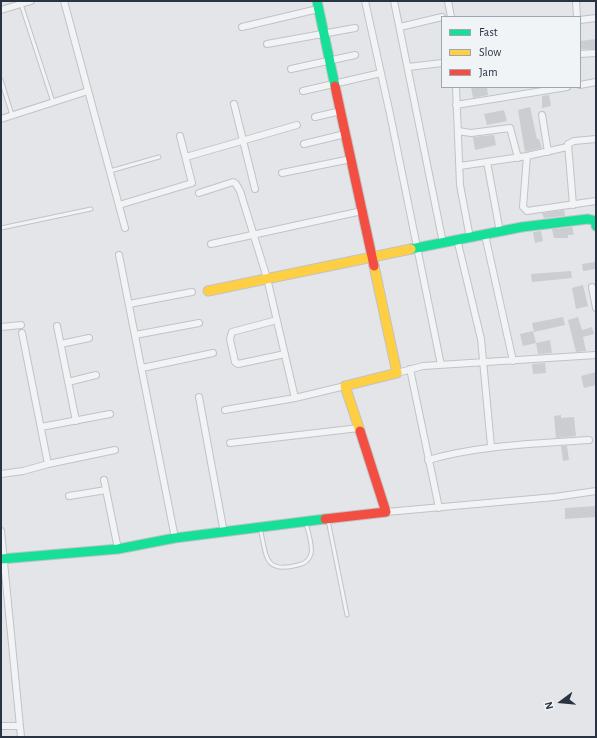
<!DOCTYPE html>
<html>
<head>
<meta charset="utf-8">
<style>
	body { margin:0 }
	#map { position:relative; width:597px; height:738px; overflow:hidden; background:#e3e5e8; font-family:"Alegreya Sans",sans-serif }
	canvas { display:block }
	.frame { position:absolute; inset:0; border:2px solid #293342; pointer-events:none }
	.legend { position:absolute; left:441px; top:16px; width:140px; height:72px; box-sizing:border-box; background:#f1f4f7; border:1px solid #a1a7af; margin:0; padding:5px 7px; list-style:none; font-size:12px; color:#293342 }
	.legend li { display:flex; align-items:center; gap:8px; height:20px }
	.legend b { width:20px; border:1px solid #a1a7af }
	.north { position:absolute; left:541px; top:682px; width:40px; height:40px; -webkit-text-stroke:3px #f1f4f7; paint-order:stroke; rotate:254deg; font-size:11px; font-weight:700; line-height:16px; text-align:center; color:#293342 }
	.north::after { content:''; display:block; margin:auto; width:14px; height:18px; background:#293342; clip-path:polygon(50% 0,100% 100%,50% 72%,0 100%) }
</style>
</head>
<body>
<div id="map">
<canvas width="597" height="738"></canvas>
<div class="frame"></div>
<ul class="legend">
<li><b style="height:5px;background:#16e098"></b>Fast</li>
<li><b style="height:5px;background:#ffcf43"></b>Slow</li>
<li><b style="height:5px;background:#f24e42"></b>Jam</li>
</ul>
<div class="north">N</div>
</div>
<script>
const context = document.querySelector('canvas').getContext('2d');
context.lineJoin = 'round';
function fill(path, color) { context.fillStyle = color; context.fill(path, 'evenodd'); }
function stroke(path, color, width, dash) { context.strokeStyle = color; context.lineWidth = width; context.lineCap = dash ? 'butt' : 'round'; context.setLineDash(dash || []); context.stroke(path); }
const building = new Path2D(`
	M596 39V49H580V41Z
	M471 87H487L488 95 473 98Z
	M549 95 551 106 542 108V96Z
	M530 107 537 139H539L542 148 525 152 518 110Z
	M504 110 507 121 487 125 484 114Z
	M494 135 496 145 475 150 473 137Z
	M564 210 565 216 544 218 542 213Z
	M572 227 574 235H568V238H554L552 229Z
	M541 231 543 241 535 243 533 232Z
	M595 262 596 269 583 271 582 264Z
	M571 271 572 278 532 282 531 274Z
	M583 285 588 306 576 309 572 288Z
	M563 317 565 325 534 332 532 323Z
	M578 317 582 330 592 327 594 334 583 337 586 351 576 352 568 320Z
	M533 331 536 343 550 340 552 353 538 354 536 343 523 346 520 334Z
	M545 363 546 373 533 374 532 364Z
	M596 372V385L584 388 581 376Z
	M561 415V418L574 417 576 436 556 438 554 416Z
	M561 446H567L569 460 563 461Z
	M596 506V517L565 519V508Z`);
const lane = new Path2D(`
	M21 4 53 102
	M1 80 12 115
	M110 171 159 157
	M1 228 91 209
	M328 520 347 615
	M260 528C267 556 263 574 298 565 304 564 309 560 311 554 313 545 308 532 306 523`);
const street = new Path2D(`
	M64 1 125 228
	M365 1 390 114 441 365
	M394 1 443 243
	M448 1 451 17
	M576 1 577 17
	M1 10 31 1
	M580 20 596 18
	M242 27 318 9
	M400 27 442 17
	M267 44 355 28
	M580 54 596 53
	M408 67 442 63
	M291 69 355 55
	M580 85 596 82
	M456 87 460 185 470 238
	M303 91 381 73
	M234 104 255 189
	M456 105 567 87
	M542 115 548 152
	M315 117 341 111
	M1 119 88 91
	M458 131 471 133 510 128 518 158
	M304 144 345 134
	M527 156 523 207 527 211 596 201
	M186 157 297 125
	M487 162 500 232
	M460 166 527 156 567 147
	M282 173 351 159
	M199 193 233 182 236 184 240 191 267 278 295 398
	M119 205 192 183 180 136
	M573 205 568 144 574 141 596 139
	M485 235 513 361
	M457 239 481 339 491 446
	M211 244 362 211
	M119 255 175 538
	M592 287 596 308
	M129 304 192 292
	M277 320 232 332 230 339 235 362 238 364 285 354
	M57 326 76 421
	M1 327 21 325
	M135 335 199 323
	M61 344 89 338
	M142 368 213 353
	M410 369 439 508
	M397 373 423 366 596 355
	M68 382 96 375
	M199 397 224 533
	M225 410 295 398 345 386
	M41 427 110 414
	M230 443 359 428
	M428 460C482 445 534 444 589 440
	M48 464 115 450
	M1 474 23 471 48 464 22 333
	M104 480 118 549
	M69 496 106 490
	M386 512 555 497 596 491
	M1 531 21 737
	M1 726H20`);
const fast = new Path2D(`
	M317 1 335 86
	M411 249 522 227 588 219 596 221V226
	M1 559 118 549 175 538 325 519`);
const slow = new Path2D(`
	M208 291 411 249
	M360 431 345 386 397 373 374 266`);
const jam = new Path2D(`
	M335 86 374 266
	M325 519 386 512 360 431`);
fill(building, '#cbcdd0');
stroke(lane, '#c1c3c6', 5);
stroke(street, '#c1c3c6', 8);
stroke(fast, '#c1c3c6', 11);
stroke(slow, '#c1c3c6', 11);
stroke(jam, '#c1c3c6', 11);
stroke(lane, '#f2f3f5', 3);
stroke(street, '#f2f3f5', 6);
stroke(fast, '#16e098', 9);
stroke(slow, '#ffcf43', 9);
stroke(jam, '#f24e42', 9);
</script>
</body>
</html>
